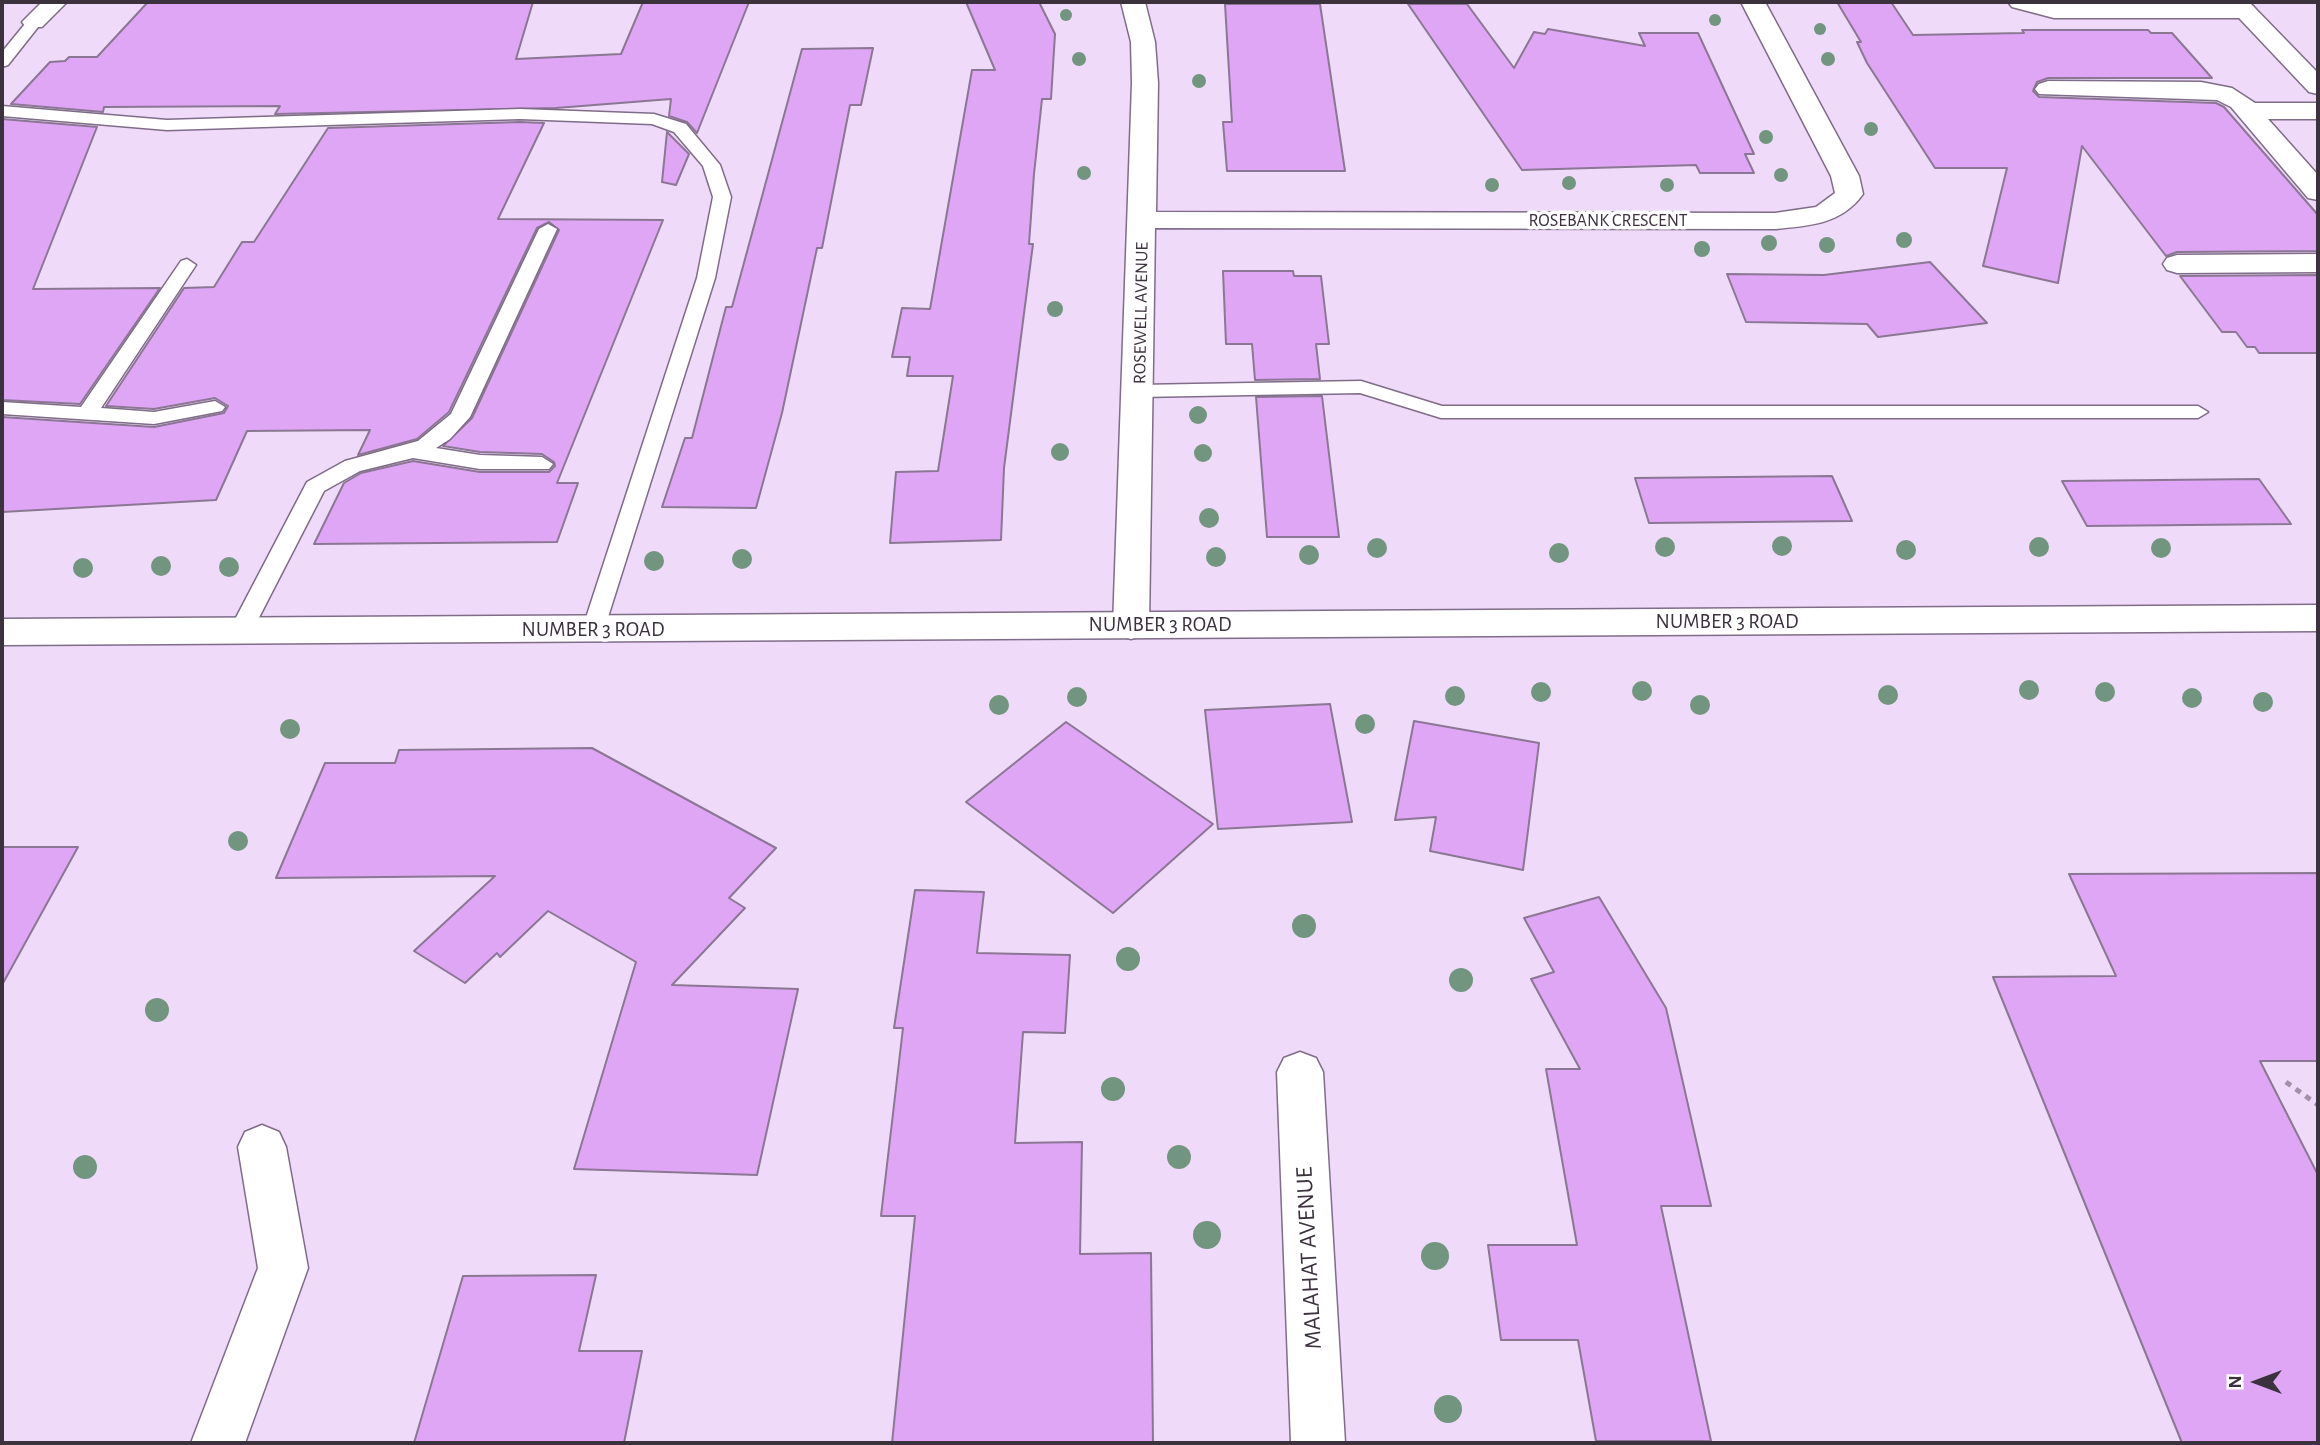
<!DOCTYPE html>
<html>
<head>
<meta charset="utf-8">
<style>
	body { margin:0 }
	#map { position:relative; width:2320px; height:1445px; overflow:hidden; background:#f0daf9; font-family:"Alegreya Sans",sans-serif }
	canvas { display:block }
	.frame { position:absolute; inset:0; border:4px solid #3b323e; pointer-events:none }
	.north { position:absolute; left:2222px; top:1347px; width:70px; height:70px; -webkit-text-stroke:5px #fff; paint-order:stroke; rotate:270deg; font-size:19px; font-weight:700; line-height:28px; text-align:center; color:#3b323e }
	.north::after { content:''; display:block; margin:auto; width:24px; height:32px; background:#3b323e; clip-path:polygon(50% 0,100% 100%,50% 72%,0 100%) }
</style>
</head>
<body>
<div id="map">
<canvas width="2320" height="1445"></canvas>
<div class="frame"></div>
<div class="north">N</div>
</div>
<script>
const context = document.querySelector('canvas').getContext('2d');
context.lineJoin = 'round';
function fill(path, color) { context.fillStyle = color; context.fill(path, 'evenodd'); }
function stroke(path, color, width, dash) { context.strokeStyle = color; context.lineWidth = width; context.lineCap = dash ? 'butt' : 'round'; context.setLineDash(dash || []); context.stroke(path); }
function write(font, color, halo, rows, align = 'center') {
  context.font = font + ' "Alegreya Sans",sans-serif'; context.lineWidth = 7; context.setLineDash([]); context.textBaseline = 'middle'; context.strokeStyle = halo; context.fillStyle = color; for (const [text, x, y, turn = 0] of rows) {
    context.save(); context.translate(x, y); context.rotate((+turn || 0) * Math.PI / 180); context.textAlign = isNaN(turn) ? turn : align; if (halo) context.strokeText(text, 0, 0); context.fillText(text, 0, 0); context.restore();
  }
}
const building = new Path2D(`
	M148 2H533L516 59 621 54 643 2H749L697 133 687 122 669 116 671 99 556 108 275 114 280 106 104 107 103 112 11 104 50 62 65 61 69 57H97Z
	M966 2H1039L1055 34 1051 99H1042L1034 174 1029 244H1033L1004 468 1001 540 890 543 896 472 938 471 953 376H907L910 357H892L902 308 930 309 972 70H995Z
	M1837 2H1891L1913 35 2024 33 2022 30H2148L2151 33H2172L2212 78H2048L2037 82 2033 91 2039 97 2216 103 2224 107 2318 215V251L2177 252 2166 256 2082 146 2058 283 1983 266 2007 168H1935L1867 63 1857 42H1861Z
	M1225 4H1320L1345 171H1227L1223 122H1232Z
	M1408 4H1467L1514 68 1534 32 1545 34 1548 29 1645 46 1639 33H1698L1754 154H1745L1754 173H1700L1696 165 1522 170Z
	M873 48 861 105H850L822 248H817L782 413 756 508 662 507 685 438H692L726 307H732L802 49Z
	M2 119 97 127 33 289 160 288 80 404 2 400Z
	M520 122 544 123 498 219 663 220 557 483H578L557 542 314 544 344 483 361 473 413 461 480 472H549L555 466 554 462 542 454 480 452 443 446 472 418 559 230 549 222 537 228 449 412 417 439 358 455 370 430 247 431 216 500 2 512V417L154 427 224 413 228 406 215 398 154 409 106 406 184 288 214 287 242 242H254L328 128Z
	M667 132 689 154 676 185 662 182Z
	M1930 262 1987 323 1878 337 1867 324 1746 322 1727 274 1824 275Z
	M1223 271H1293L1294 276H1321L1329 344H1316L1320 379 1255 380 1252 344H1226Z
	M2318 275V353H2259L2255 347H2247L2236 332H2222L2180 276Z
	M1322 396 1339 537H1267L1256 397Z
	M1832 476 1852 521 1649 523 1635 478Z
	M2259 479 2291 524 2087 526 2062 481Z
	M1330 704 1352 822 1218 829 1205 710Z
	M1414 721 1539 743 1523 870 1430 851 1436 817 1395 820Z
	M1066 722 1213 824 1113 913 966 802Z
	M592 748 776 848 729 898 745 908 672 985 798 989 757 1175 574 1169 636 962 548 911 500 957 497 953 465 983 414 951 495 876 276 878 325 763H395L399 750Z
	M2 847H78L2 985Z
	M2318 873V1061H2260L2318 1175V1443H2182L1993 977 2116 976 2069 874Z
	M915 890 984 892 977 953 1070 955 1065 1033 1023 1032 1015 1143 1082 1142 1080 1254 1151 1253 1153 1443H892L915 1216H881L903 1028H894Z
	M1599 897 1666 1008 1711 1206H1661L1711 1441H1596L1578 1340H1501L1488 1245H1577L1546 1069H1580L1531 979 1554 972 1524 918Z
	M596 1275 579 1351H642L624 1443H414L463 1276Z`);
const path = new Path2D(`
	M2286 1082 2318 1105`);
const lane = new Path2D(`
	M34 17 42 22 8 65 2 67V52L29 19Z
	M2 106 167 120 520 109 654 114 686 124 720 165 731 197 715 278 602 636H586L582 630 697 278 713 197 703 166 674 132 652 124 520 119 167 130 2 116Z
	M548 224 557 229 470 417 450 439 436 448 480 455 542 457 553 464 549 469H480L413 458 360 471 324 491 249 637H233L229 631 307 482 345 461 418 441 451 414 539 229Z
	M187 259 196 265 101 408 154 412 215 401 225 407 222 411 154 424 2 414V402L81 407 181 261Z
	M1361 381 1442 406H2198L2208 412 2198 418H1441L1360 393 1139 397 1129 391 1139 385Z`);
const street = new Path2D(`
	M42 2H67L42 27H26L22 22Z
	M1121 2H1145L1155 42 1158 83 1156 212 1775 213 1816 207 1835 193 1831 176 1741 2H1765L1859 176 1863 194C1842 224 1809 226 1775 229L1155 228 1149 626 1144 635 1131 639 1118 635 1113 626 1132 83 1131 42Z
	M2008 2 2245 4 2253 6 2257 11 2253 16 2245 18H2054L2012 7Z
	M2048 81 2201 82 2232 88 2255 103H2318V119H2268L2318 175V200L2308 198 2231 107 2217 100 2039 94 2035 89 2039 84Z
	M2318 254V272L2177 273 2167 270 2163 264 2167 258 2177 255Z
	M1300 1052 1316 1058 1323 1072 1345 1443H1291L1277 1072 1284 1058Z
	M262 1125 279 1132 286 1147 308 1268 245 1443H191L258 1268 238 1147 245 1132Z`);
const secondary = new Path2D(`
	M2224 2H2249L2318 73V94L2309 92Z
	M2318 605V631L2 645V619Z`);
const trees = [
	[1066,15,6],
	[1715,20,6],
	[1820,29,6],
	[1079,59,7],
	[1828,59,7],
	[1199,81,7],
	[1871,129,7],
	[1766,137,7],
	[1084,173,7],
	[1781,175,7],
	[1569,183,7],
	[1492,185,7],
	[1667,185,7],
	[1904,240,8],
	[1769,243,8],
	[1827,245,8],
	[1702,249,8],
	[1055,309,8],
	[1198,415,9],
	[1060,452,9],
	[1203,453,9],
	[1209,518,10],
	[1782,546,10],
	[1665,547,10],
	[2039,547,10],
	[1377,548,10],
	[2161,548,10],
	[1906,550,10],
	[1559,553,10],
	[1309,555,10],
	[1216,557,10],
	[742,559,10],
	[654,561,10],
	[161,566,10],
	[229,567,10],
	[83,568,10],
	[2029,690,10],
	[1642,691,10],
	[1541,692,10],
	[2105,692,10],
	[1888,695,10],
	[1455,696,10],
	[1077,697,10],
	[2192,698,10],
	[2263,702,10],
	[999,705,10],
	[1700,705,10],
	[1365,724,10],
	[290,729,10],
	[238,841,10],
	[1304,926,12],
	[1128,959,12],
	[1461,980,12],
	[157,1010,12],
	[1113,1089,12],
	[1179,1157,12],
	[85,1167,12],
	[1207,1235,14],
	[1435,1256,14],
	[1448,1409,14]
];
const farStreetnames = [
	["ROSEBANK CRESCENT",1608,221],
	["ROSEWELL AVENUE",1141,313,-89]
];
const streetNames = [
	["NUMBER 3 ROAD",1727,622],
	["NUMBER 3 ROAD",1160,625],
	["NUMBER 3 ROAD",593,630]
];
const nearStreetnames = [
	["MALAHAT AVENUE",1309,1258,-93]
];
fill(building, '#dfa6f6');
stroke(building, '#8b7793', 2);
stroke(lane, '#7f6c87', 3);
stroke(street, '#7f6c87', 3);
stroke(secondary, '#7f6c87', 3);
stroke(path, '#a190a7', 5, [6, 6]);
fill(lane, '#fff');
fill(street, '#fff');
fill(secondary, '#fff');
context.fillStyle = '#71957e';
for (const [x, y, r] of trees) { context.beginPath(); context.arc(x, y, r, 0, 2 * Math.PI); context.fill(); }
write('18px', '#3b323e', '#fff', farStreetnames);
write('21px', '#3b323e', '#fff', streetNames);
write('24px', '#3b323e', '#fff', nearStreetnames);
</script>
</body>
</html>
